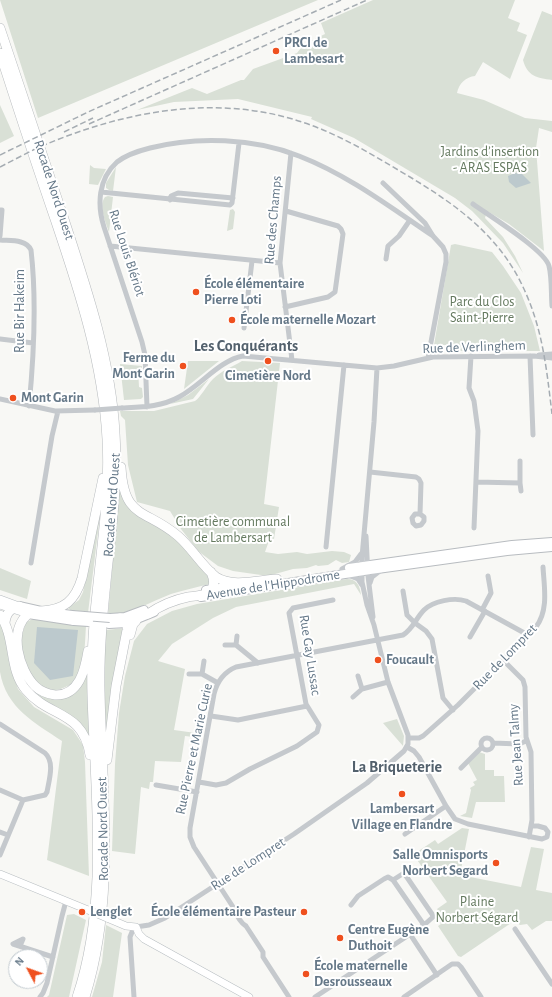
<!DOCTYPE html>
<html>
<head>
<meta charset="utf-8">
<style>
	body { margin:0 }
	#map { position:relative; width:552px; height:997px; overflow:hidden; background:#f8f8f5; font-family:"Alegreya Sans",sans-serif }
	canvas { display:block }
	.north { position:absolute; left:8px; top:949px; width:40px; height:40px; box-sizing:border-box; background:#fff; border:1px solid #c1c9cf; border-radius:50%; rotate:311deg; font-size:11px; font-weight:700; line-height:16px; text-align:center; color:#657888 }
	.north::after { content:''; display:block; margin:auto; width:14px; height:18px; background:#ef501e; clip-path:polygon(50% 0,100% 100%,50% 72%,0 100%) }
</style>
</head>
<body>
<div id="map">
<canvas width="552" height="997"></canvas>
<div class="north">N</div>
</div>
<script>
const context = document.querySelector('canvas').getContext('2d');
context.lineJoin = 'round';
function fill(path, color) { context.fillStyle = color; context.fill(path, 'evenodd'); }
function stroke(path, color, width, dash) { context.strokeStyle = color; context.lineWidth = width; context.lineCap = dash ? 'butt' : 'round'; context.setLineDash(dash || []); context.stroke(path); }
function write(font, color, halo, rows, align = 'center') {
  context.font = font + ' "Alegreya Sans",sans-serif'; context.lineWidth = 4; context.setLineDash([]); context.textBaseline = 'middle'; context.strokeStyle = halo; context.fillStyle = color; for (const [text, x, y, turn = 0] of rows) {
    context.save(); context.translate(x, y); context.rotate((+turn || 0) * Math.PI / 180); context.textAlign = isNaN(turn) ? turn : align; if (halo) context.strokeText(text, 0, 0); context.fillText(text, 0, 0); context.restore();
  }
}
const green = new Path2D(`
	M0 0H318L38 118Z
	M373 0H515L508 18 520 23 517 31 527 35 510 79 483 62 475 76C466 77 459 83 457 93L484 100 525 118 552 121V132L539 128 536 148 544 251 509 224 487 211 485 218 503 237 515 256 523 273 503 243 472 211 455 198 354 138 311 119 312 117 238 99 174 102 137 110 192 88 207 94 241 80H244L253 69 297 53 304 44 325 34 321 23Z
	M542 11 552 15V80C537 78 527 76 523 60Z
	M0 105 14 136 0 143Z
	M90 165 94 168 106 169 98 185 89 184Z
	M116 167 113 191 109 190 106 188V183Z
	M108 196 113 197 109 232C106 223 98 206 105 197Z
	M233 209 235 212 233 229 227 231 230 210Z
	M455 244 492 252 503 266 521 293 534 326 540 351H456V345H434L451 245Z
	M188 361H219L184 389Z
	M242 361 280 363 264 504 279 507 274 539 270 538 265 552 278 554 297 552 307 554 332 551 344 552 351 555 349 562 342 563 336 560 328 565 318 566 316 565 307 568 293 569 268 576 233 571 218 566 198 551 181 529 170 511 137 502 128 465 125 420 121 416 120 411H154L195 401C200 398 207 385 213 379 221 371 232 367 242 361Z
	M120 364 142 366V368H138L139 387 142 388 143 397 141 399 124 400Z
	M209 379 193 399 170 404 188 395Z
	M120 481 121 491 178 540 211 578 210 584C197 587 184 590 171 594 150 602 131 614 108 615Z
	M103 491 88 613 73 612 68 608 79 600 83 592Z
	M0 568 31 581 27 599 0 590Z
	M347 579C357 579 360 586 361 595L354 584 236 607 213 618 172 644 158 661 185 669 174 730 203 734 202 738 185 736 181 762 155 761 153 782H150L149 789 141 787 135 854 112 851 115 764 119 713 125 676 134 641 147 624 172 611 197 604Z
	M33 619 86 626C85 640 85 665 78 678 75 683 68 686 63 688 39 699 22 663 21 643 21 636 24 629 26 622Z
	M0 621 2 624 12 669 18 689 34 707 73 730 83 745 85 762 89 876 47 860 62 741C35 723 6 708 0 672Z
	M125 628 105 751 104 664 106 630Z
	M21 669 40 693 70 694 88 671 90 738 40 700 23 681Z
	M397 719 404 736 403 746 383 723Z
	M479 752 485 754V770H494V776H504L505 802H476L472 818 460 816 466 813 471 790 470 788 475 785 473 782 477 780 468 763Z
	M462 828 469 829 460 875 521 887 531 847 544 849 536 890 552 893V921H546L532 930 527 924 520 925 514 921 461 957 458 956 438 926 441 924 436 917 441 914 437 909 447 902 415 857 417 852 435 840 438 844Z
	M74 914 86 920 69 997H47L49 995 67 915Z
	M106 925 122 933 113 997H92L102 962Z`);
const water = new Path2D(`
	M515 173 522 174 531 183 516 188 509 182 508 176Z
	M37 627 78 630 73 676 50 680 34 663Z`);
const street = new Path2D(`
	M291 153 280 263 292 360
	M383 183 425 223 433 236 443 247 446 254V262L428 358
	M101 192 230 205 232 203 239 143
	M170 200 171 196 178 193 233 198
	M473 204C488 215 545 250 549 266 552 278 551 293 552 306
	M0 210H2L0 236
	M0 240C10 241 26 239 31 250 37 302 34 355 29 406
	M110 246 280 263
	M386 259 388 246 399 236 410 220
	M285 307 328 297 335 292 343 234 341 229 338 226 286 211
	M244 328 252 261
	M0 339 33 343
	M539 355 552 354
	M471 356 469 388 474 401 478 431 474 528
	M530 356 533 435
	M0 399 55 411 95 410
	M147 407 145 355 142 342 104 227C97 205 98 179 117 162 126 155 138 151 150 148 196 136 254 138 299 156 348 175 390 207 433 236
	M122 408C142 407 161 407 179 397 200 386 220 360 243 356L377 368 394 366 433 357 534 356 552 358
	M370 472 416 477 419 479 421 483 420 514 424 517V521L421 525 416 526 413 523 412 518 415 514H420
	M476 482 520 483V461
	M520 483 521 491
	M366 536 368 576 373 617
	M326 547 344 365
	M31 563 52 436 58 411
	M342 569 355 562 361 554
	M348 575 358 579 362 585
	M370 583 372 577 381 570
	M403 591 407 615 415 623 426 631 432 639 443 698 453 710
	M482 610 491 593 488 576
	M237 636 236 645 258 663
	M470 637 485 611
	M225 645H236
	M503 660 523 680 525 687 526 737 531 752 532 820 529 837
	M204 661 202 674 218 683
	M189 674H202
	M358 676 362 689 388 682
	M353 697 362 689
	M211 716 238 720 307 706
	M0 724 45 753C55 762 49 780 47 792L45 795 23 800 0 790
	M409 738H419L423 736 458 705 536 627C549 610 544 586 543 567
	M481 744a6 6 0 1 1 12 0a6 6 0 1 1-12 0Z
	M493 743 519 744 526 741
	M407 747 414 751 419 757 446 806 455 819 468 824 532 837 542 839 547 837 548 832 545 828 538 826H531
	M461 768 482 747
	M199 782 216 785 226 783 250 769 297 746 317 732 319 725 306 704 289 613 293 608 333 600
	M156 785 197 792
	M0 832 8 835
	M405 834 446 806
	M0 855 23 800
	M351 905 358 896 384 879 388 877 393 880 424 925 433 917 432 914 404 873 393 880
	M515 929 552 984
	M410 934 437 975
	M20 946 23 939 13 944 53 957
	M40 997 43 993 47 983 62 916 66 901
	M134 997 130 937 132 932 136 927 149 925 165 918 294 834 367 783 404 751 408 744V735L388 682 374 625 367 605 362 582V557L374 422 377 368
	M289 997 263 957V952L246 926C241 923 237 916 235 910L194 847 190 837V828L214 694C217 682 224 672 236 667L403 635C413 629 416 618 424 610 433 601 454 597 466 601L528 635
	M315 997 424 925
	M404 997 452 964H458L461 967 481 997`);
const secondary = new Path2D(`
	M0 599 19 606
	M0 605 28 614
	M0 874 88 910
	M107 918 126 926 136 927 139 934 144 939 249 997`);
const primary = new Path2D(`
	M349 568 512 545 552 542
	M206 590 240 585
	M201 597 370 570 507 551 552 547
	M19 606 41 611 72 615
	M28 614 74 621
	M110 618 125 617 144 610
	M109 624 127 623 154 612`);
const highway = new Path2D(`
	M0 28C21 91 42 154 63 216 86 286 111 359 115 433 118 480 112 526 107 572 103 612 99 651 100 691 102 793 116 898 85 997
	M0 53C18 109 36 164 55 219 79 290 103 363 107 439 110 491 102 542 97 593 93 627 91 661 92 695 95 793 109 903 77 997
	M121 467C124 520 145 508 178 536 192 548 201 565 216 577 233 588 258 580 277 579
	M41 611C64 610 75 601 82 578L103 478
	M28 614C8 631 19 670 35 686 40 691 48 694 55 695 79 696 85 670 88 651
	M148 614C160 606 173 600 188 597 194 596 204 596 209 592 216 587 214 579 211 572
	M0 615C16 637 8 669 26 690 49 718 83 710 90 755
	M5 623C6 613 10 609 19 606
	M130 635 133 624 136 621
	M107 760 116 686 127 630C128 624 126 621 120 618`);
const rail = new Path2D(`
	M89 124 367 0
	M64 132 93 118
	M33 150C118 112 215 92 305 123 343 136 376 157 410 177 453 203 493 231 518 277 542 322 546 364 552 414
	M0 155 88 112 341 0
	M0 167 37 148`);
const streetBridge = new Path2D(`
	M95 410 122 408`);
const secondaryBridge = new Path2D(`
	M88 910 107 918`);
const primaryBridge = new Path2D(`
	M72 615 110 618
	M74 621 89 622`);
const markers = [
	[276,51,4,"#ef501e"],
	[196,292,4,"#ef501e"],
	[232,320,4,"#ef501e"],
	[268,361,4,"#ef501e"],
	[183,366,4,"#ef501e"],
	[13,398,4,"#ef501e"],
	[378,660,4,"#ef501e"],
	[402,794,4,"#ef501e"],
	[496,863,4,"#ef501e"],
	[82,912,4,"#ef501e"],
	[304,912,4,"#ef501e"],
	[340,938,4,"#ef501e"],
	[306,974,4,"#ef501e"]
];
const poiNames = [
	["PRCI de",284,43],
	["Lambesart",284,59],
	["École élémentaire",204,284],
	["Pierre Loti",204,300],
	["École maternelle Mozart",240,320],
	["Ferme du",175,358,"right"],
	["Mont Garin",175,374,"right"],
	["Cimetière Nord",268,376,"center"],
	["Mont Garin",21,398],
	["Foucault",386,660],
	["Lambersart",402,809,"center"],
	["Village en Flandre",402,825,"center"],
	["Salle Omnisports",488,855,"right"],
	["Norbert Segard",488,871,"right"],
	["Lenglet",90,912],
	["École élémentaire Pasteur",296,912,"right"],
	["Centre Eugène",348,930],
	["Duthoit",348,946],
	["École maternelle",314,966],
	["Desrousseaux",314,982]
];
const parkNames = [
	["Jardins d’insertion",490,152],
	["- ARAS ESPAS",490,168],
	["Parc du Clos",482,302],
	["Saint-Pierre",482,318],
	["Cimetière communal",233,522],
	["de Lambersart",233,538],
	["Plaine",477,902],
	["Norbert Ségard",477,918]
];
const streetNames = [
	["Rocade Nord Ouest",54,190,72],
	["Rue des Champs",273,220,-85],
	["Rue Louis Blériot",127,253,72],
	["Rue Bir Hakeim",20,311,-90],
	["Rue de Verlinghem",474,347,-2],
	["Rocade Nord Ouest",112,505,-86],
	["Avenue de l'Hippodrome",273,585,-9],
	["Rue Gay Lussac",310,655,81],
	["Rue de Lompret",505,657,-46],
	["Rue Jean Talmy",516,745,-94],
	["Rue Pierre et Marie Curie",194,749,-78],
	["Rocade Nord Ouest",103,829,-91],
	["Rue de Lompret",248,864,-33]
];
const quarterNames = [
	["Les Conquérants",246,346],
	["La Briqueterie",397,767]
];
fill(green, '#d9e0d6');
fill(water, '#bcc9cd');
stroke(secondary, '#b7bdc1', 8);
stroke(primary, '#b8bcc0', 10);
stroke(highway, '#b7bbbe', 10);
stroke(street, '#c5c9cd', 5);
stroke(secondary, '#fff', 7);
stroke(primary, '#fff', 8);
stroke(highway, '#fff', 9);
stroke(rail, '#a5acb2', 1.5, [6, 3]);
stroke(secondaryBridge, '#b7bdc1', 8, []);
stroke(primaryBridge, '#b8bcc0', 10, []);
stroke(streetBridge, '#c5c9cd', 5);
stroke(secondaryBridge, '#fff', 7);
stroke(primaryBridge, '#fff', 8);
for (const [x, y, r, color] of markers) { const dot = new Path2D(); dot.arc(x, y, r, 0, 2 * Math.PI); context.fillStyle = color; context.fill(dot); stroke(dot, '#fff', 1.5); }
write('bold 14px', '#657888', '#fff', poiNames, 'left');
write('14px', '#657a60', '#fff', parkNames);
write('14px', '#657888', '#fff', streetNames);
write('bold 16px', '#53616d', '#fff', quarterNames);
</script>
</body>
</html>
